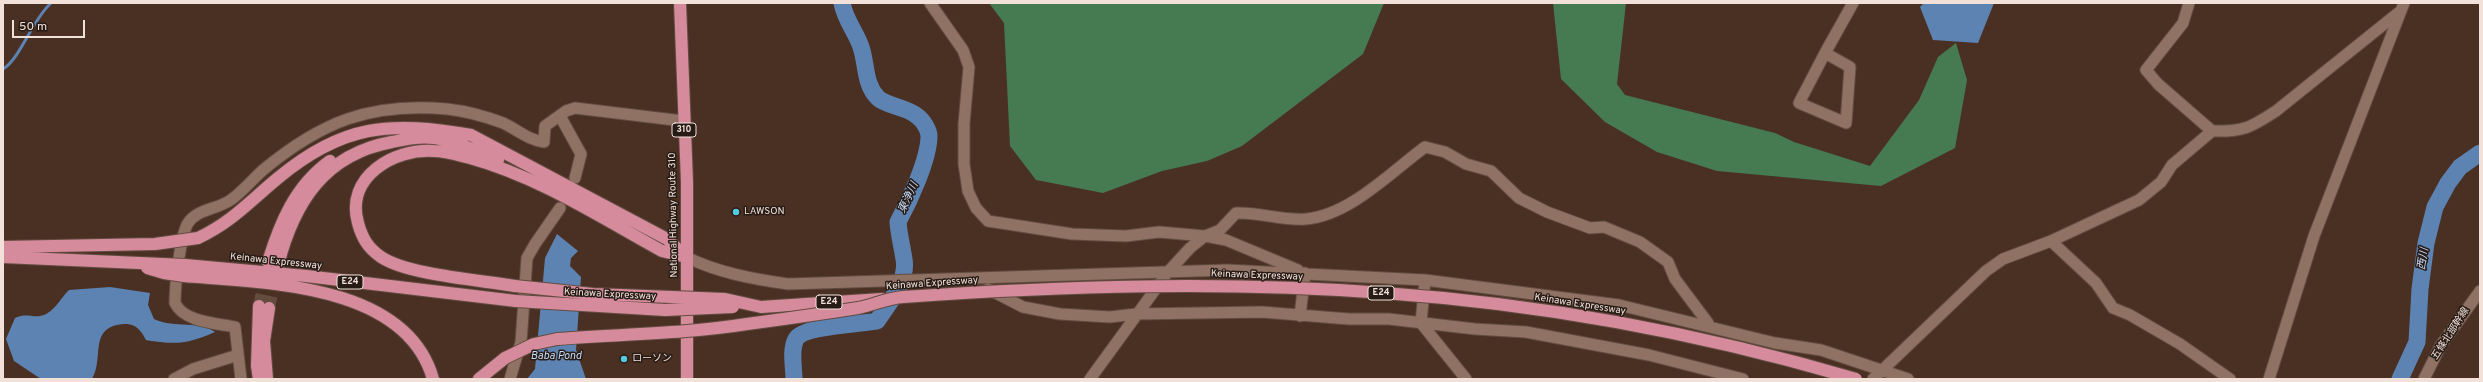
<!DOCTYPE html>
<html>
<head>
<meta charset="utf-8">
<style>
	body { margin:0 }
	#map { position:relative; width:2483px; height:382px; overflow:hidden; background:#4a3023; font-family:Overpass,sans-serif }
	canvas { display:block }
	.frame { position:absolute; inset:0; border:4px solid #f2e1d9; pointer-events:none }
	.scale { position:absolute; left:12px; top:20px; width:73px; height:18px; box-sizing:border-box; border:2px solid #f2e1d9; border-top:0; padding-left:5px; font-size:12px; line-height:14px; white-space:nowrap; color:#f2e1d9; -webkit-text-stroke:3px #271b16; paint-order:stroke }
</style>
</head>
<body>
<div id="map">
<canvas width="2483" height="382"></canvas>
<div class="frame"></div>
<div class="scale">50 m</div>
</div>
<script>
const context = document.querySelector('canvas').getContext('2d');
context.lineJoin = 'round';
function fill(path, color) { context.fillStyle = color; context.fill(path, 'evenodd'); }
function stroke(path, color, width, dash) { context.strokeStyle = color; context.lineWidth = width; context.lineCap = dash ? 'butt' : 'round'; context.setLineDash(dash || []); context.stroke(path); }
function write(font, color, halo, rows, align = 'center') {
  context.font = font + ' Overpass,"Noto Sans JP",sans-serif'; context.lineWidth = 3; context.setLineDash([]); context.textBaseline = 'middle'; context.strokeStyle = halo; context.fillStyle = color; for (const [text, x, y, turn = 0] of rows) {
    context.save(); context.translate(x, y); context.rotate((+turn || 0) * Math.PI / 180); context.textAlign = isNaN(turn) ? turn : align; if (halo) context.strokeText(text, 0, 0); context.fillText(text, 0, 0); context.restore();
  }
}
const forest = new Path2D(`
	M989 3H1384L1363 54 1242 146 1207 161 1162 171 1103 193 1036 180 1010 146 1004 23Z
	M1553 3H1626L1617 84 1625 95 1775 133 1794 142 1870 166 1919 100 1938 57 1956 43 1967 80 1955 148 1881 186 1717 171 1657 152 1605 122 1561 79Z`);
const water = new Path2D(`
	M1924 3H1994L1978 43 1933 40 1920 7Z
	M557 234 578 251 571 258 570 266 581 277 576 350 586 379H527L535 369 545 258Z
	M110 287 150 293 148 305 154 319C176 329 199 320 215 332 187 344 177 345 146 340 142 332 136 323 125 324 87 326 105 358 92 379H41L14 361 6 339 15 318C26 313 30 317 40 316 53 314 60 299 69 290Z`);
const stream = new Path2D(`
	M3 69C20 59 32 20 51 3`);
const river = new Path2D(`
	M794 379C794 367 790 350 796 339 803 326 862 324 877 321 889 303 908 281 904 259 902 246 899 235 898 222 909 202 929 159 929 136 929 130 923 120 917 116 907 107 886 106 878 98 864 84 867 65 861 47 856 32 845 20 842 3
	M2400 379 2417 342 2420 289 2426 243 2435 207 2448 183 2460 167 2480 153`);
const highwayTunnel = new Path2D(`
	M259 306 266 274
	M269 308 276 274`);
const minor = new Path2D(`
	M930 3 963 50 969 67 964 124V164L968 191 976 208 988 221 1072 234 1126 236 1159 232 1205 236 1226 240 1298 270
	M2189 3 2183 23 2146 70 2158 84 2212 131C2243 132 2250 128 2276 111L2398 13
	M1825 53 1850 67 1846 123 1799 103Z
	M1825 53 1853 3
	M560 116 581 154 575 178
	M2051 241 2096 283 2113 308 2130 315 2180 344 2230 379
	M686 257C719 273 753 279 788 284L1227 270 1425 280 1619 305 1775 343 1821 350 1908 379
	M1425 280 1421 323 1466 379
	M988 289 1023 307 1060 314 1110 317 1136 314 1262 312 1349 319H1389L1475 329 1526 332 1649 355 1743 379
	M1300 316 1305 273
	M174 379 193 369 238 355
	M241 379 235 327C215 323 184 322 175 303 175 286 180 236 188 223 198 208 218 210 232 199 243 191 253 179 263 170 321 122 370 102 447 109 465 111 487 117 503 123 518 130 528 140 544 142L545 126 566 111 575 108 683 121
	M510 379 521 342 527 258 535 244 560 208
	M1090 379 1168 272 1190 248 1205 236 1220 230 1236 213C1259 212 1283 221 1306 219 1350 215 1391 172 1425 147L1445 152 1466 164 1491 171 1519 198 1547 212 1590 228 1604 227 1640 242 1668 262 1675 279 1708 323 1709 327
	M1873 379 1986 271 2003 259 2051 241 2139 200 2161 182 2172 165 2212 131
	M2269 379 2314 236 2404 3
	M2424 379 2441 345 2480 291`);
const highway = new Path2D(`
	M680 3 687 182V379
	M198 238C232 222 250 201 278 178 343 124 390 121 471 135L667 239 685 256
	M268 262C280 223 295 186 330 161
	M185 265 306 276 516 301
	M278 265C294 202 325 154 392 142 405 139 421 136 434 138 457 141 477 151 498 160
	M184 276C265 283 406 283 433 379
	M515 286C480 280 408 275 381 257 368 248 362 238 358 223 345 177 394 148 434 151 446 151 458 155 470 158 539 177 600 217 662 251L686 257
	M259 306 257 366 259 379
	M761 307 882 299
	M267 379 264 341 269 308
	M479 379 505 358`);
const highwayBridge = new Path2D(`
	M3 247 155 244 198 238
	M3 257 185 265
	M147 268 164 273 184 276
	M515 286 593 294 725 299 761 307
	M516 301 665 310 733 307
	M505 358 534 344 557 339C621 334 684 334 747 324 784 319 821 314 858 308 873 305 888 298 903 297 1063 286 1224 281 1384 293 1543 304 1703 334 1856 379`);
const markers = [
	[736,212,4,"#54cadd"],
	[624,359,4,"#54cadd"]
];
const shields = [
	[684,130,24],
	[350,282,26],
	[1381,293,26],
	[829,302,26]
];
const shieldNames = [
	["310",684,130],
	["E24",350,282],
	["E24",1381,293],
	["E24",829,302]
];
const poiNames = [
	["LAWSON",744,212],
	["ローソン",632,359]
];
const streetNames = [
	["National Highway Route 310",674,215,-91],
	["Keinawa Expressway",276,262,6],
	["Keinawa Expressway",1257,276,2],
	["Keinawa Expressway",932,284,-4],
	["Keinawa Expressway",610,295,3],
	["Keinawa Expressway",1580,305,9],
	["五條北部幹線",2451,334,-57]
];
const waterNames = [
	["東浄川",909,198,-65],
	["西川",2424,259,-82],
	["Baba Pond",556,357]
];
fill(forest, '#467b51');
fill(water, '#5d83b3');
stroke(stream, '#5d83b3', 3);
stroke(river, '#5d83b3', 17);
stroke(highwayTunnel, '#634b3e', 12, [12, 6]);
stroke(minor, '#624c41', 13);
stroke(highway, '#624c41', 14);
stroke(minor, '#907264', 11);
stroke(highway, '#d58b9c', 12);
stroke(highwayBridge, '#624c41', 14, []);
stroke(highwayBridge, '#d58b9c', 12);
for (const [x, y, r, color] of markers) { const dot = new Path2D(); dot.arc(x, y, r, 0, 2 * Math.PI); context.fillStyle = color; context.fill(dot); stroke(dot, '#271b16', 1.5); }
for (const [x, y, w] of shields) { const box = new Path2D(); box.roundRect(x - w / 2, y - 7, w, 14, 3); context.fillStyle = '#271b16'; context.fill(box); stroke(box, '#f2e1d9', 1); }
write('bold 9px', '#f2e1d9', null, shieldNames);
write('10px', '#f2e1d9', '#271b16', poiNames, 'left');
write('10px', '#f2e1d9', '#271b16', streetNames);
write('italic 11px', '#c4daf7', '#271b16', waterNames);
</script>
</body>
</html>
